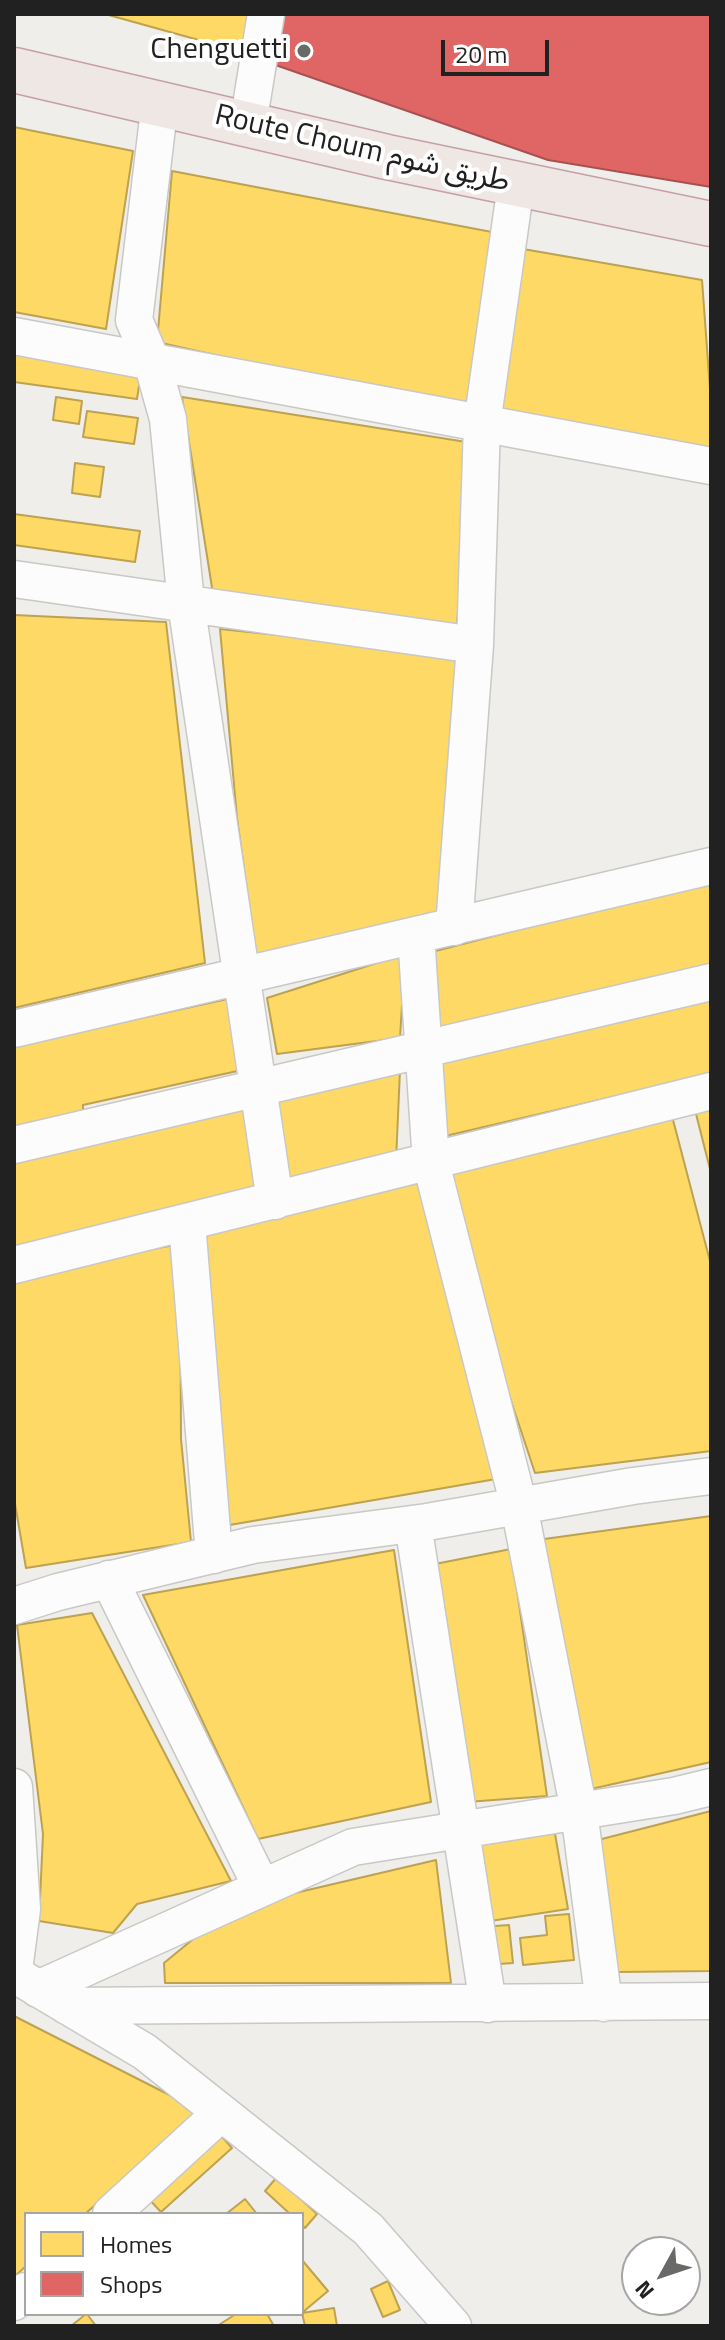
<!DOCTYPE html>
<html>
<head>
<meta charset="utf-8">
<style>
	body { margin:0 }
	#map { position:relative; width:725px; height:2340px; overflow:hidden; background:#efeeea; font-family:"Titillium Web",sans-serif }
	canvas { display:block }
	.frame { position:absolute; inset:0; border:16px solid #212121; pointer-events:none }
	.legend { position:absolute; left:24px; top:2212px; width:280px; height:104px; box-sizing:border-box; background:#fff; border:2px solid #a6a6a6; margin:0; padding:10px 14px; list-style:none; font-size:24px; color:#212121 }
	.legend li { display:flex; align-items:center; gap:16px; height:40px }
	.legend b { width:40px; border:2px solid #a6a6a6 }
	.north { position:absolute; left:621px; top:2236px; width:80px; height:80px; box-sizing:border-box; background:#fff; border:2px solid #a6a6a6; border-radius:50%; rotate:230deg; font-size:22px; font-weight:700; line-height:32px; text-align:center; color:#212121 }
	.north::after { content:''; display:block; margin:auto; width:28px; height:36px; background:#696967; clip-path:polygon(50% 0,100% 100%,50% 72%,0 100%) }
	.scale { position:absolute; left:441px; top:40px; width:108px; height:36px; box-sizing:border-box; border:4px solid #212121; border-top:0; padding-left:10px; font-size:24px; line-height:28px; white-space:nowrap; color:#212121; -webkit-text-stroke:6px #fff; paint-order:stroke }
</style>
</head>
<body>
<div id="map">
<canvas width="725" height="2340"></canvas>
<div class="frame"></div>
<ul class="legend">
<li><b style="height:22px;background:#ffd966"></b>Homes</li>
<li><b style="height:22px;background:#e06666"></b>Shops</li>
</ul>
<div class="north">N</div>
<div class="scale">20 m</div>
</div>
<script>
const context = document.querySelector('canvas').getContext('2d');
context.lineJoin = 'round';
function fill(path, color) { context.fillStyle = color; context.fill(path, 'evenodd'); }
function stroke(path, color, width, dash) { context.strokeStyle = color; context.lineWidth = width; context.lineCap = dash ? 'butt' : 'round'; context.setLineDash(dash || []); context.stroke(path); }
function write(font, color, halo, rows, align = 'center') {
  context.font = font + ' "Titillium Web","Noto Sans Arabic",sans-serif'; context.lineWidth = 8; context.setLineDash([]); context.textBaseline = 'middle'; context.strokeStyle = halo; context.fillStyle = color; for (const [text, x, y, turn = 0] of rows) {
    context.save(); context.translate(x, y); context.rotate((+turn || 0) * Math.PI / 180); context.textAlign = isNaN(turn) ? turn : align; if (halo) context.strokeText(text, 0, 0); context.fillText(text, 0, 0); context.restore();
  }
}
const homes = new Path2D(`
	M105 14H256L249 54Z
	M14 127 133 151 106 329 14 312Z
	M172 171 497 233 479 414 157 342Z
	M523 249 702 280 711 403V450L498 414Z
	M15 349 142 366 137 399 14 382Z
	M56 397 82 401 79 424 53 420Z
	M182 397 479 444 456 630 213 594Z
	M87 411 138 418 134 444 83 437Z
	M75 463 104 467 100 497 72 493Z
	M14 514 140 531 135 562 14 545Z
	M14 615 166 622 205 963 14 1008Z
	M220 629 460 654 440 921 256 956 237 818Z
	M711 880V968L428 1042 424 954Z
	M405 954 400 1038 277 1054 267 998Z
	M711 988V1074L441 1137 425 1060Z
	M232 998 242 1070 83 1105V1119L14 1133V1046Z
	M400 1070 396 1161 289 1178 265 1096Z
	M711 1101V1173L694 1106Z
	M253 1104 262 1197 14 1253V1153Z
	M672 1116 711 1265V1451L535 1473 437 1178Z
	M417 1181 502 1478 218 1527 194 1232Z
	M180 1244 181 1439 191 1542 26 1568 14 1498V1274Z
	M711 1516V1762L591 1789 537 1540Z
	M511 1549 547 1796 467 1802 430 1565Z
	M394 1550 431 1802 258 1839 143 1595Z
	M92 1613 231 1881 137 1904 113 1933 39 1921 43 1834 17 1625Z
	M711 1811V1971L617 1972 598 1840Z
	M554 1828 568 1909 484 1922 471 1841Z
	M436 1860 451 1983H165L164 1963 231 1908Z
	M569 1914 574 1960 523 1965 520 1938 547 1935 545 1916Z
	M509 1925 513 1963 485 1965 481 1927Z
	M14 2016 201 2111 85 2214H26V2266L14 2277Z
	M217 2131 232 2148 161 2212 146 2196Z
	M277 2177 317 2214 305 2228 302 2225V2214H290L265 2191Z
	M245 2199 257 2214H226Z
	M302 2260 328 2291 303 2312 302 2311Z
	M388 2281 400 2310 383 2317 371 2289Z
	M334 2308 337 2326H305L302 2313Z
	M87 2314 96 2326H71L86 2314Z
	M236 2314H267L274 2326H217Z`);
const shops = new Path2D(`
	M275 14H711V187L548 160 264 61Z`);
const minor = new Path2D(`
	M160 102 134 320 152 362 168 419 186 603 275 1201
	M248 124 266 14
	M14 336 711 466
	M14 579 475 645
	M454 927 475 645 482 424 516 185
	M416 935 431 1163 519 1506 579 1811 604 2003
	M14 1029 711 866
	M14 1145 711 982
	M187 1223 214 1555
	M14 1265 711 1091
	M413 1524 488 2004
	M109 1579 262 1888
	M14 1606 58 1592 253 1545 427 1522 633 1486 711 1476
	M14 1787 22 1909 14 1970
	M14 1974 145 2052 368 2229 453 2326
	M38 1989 353 1847 674 1796 711 1787
	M67 2006 711 2001
	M111 2214 221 2113
	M14 2302 26 2291`);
const trunk = new Path2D(`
	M14 70 387 157 711 224`);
const markers = [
	[304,51,8,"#696967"]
];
const poiNames = [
	["Chenguetti",288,51]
];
const streetNames = [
	["Route Choum طريق شوم",362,150,13]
];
fill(homes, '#ffd966');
stroke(homes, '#bca251', 2);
fill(shops, '#e06666');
stroke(shops, '#a75151', 2);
stroke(minor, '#c8c8c6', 39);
stroke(trunk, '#c69fa8', 47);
stroke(minor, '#fdfcfc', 36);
stroke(trunk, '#efe7e4', 44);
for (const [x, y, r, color] of markers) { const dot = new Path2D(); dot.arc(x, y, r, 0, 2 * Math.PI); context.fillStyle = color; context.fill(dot); stroke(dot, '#fff', 3); }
write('30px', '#212121', '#fff', poiNames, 'right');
write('30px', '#212121', '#fff', streetNames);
</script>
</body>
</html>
